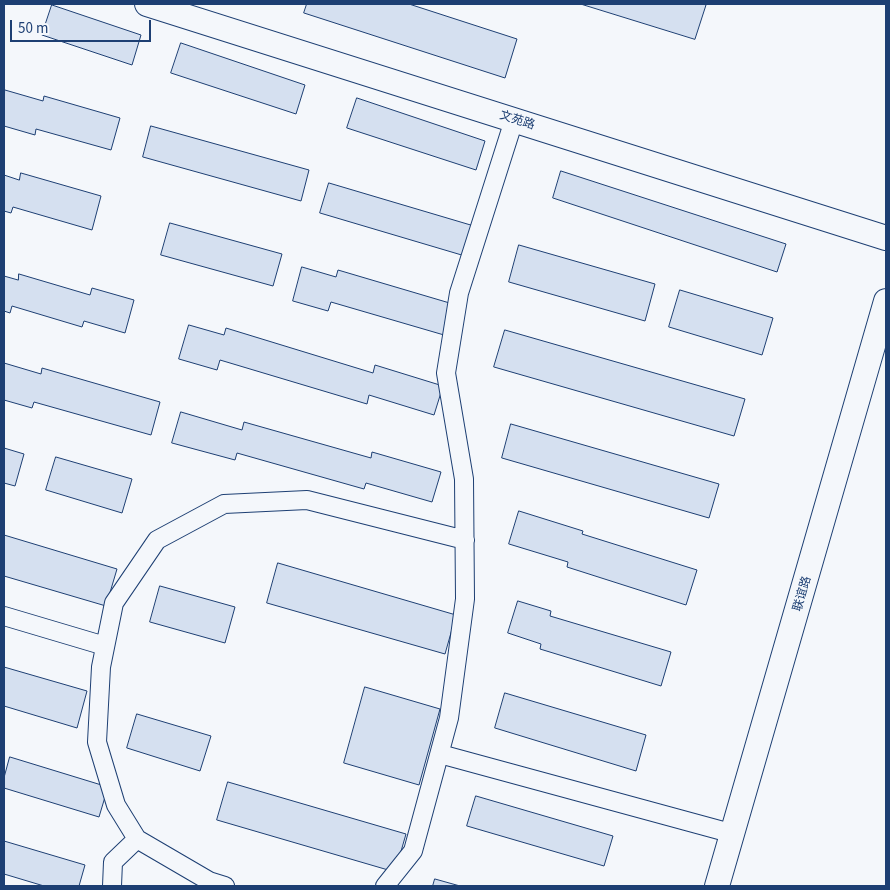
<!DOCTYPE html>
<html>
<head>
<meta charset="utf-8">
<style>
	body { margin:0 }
	#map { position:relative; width:890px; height:890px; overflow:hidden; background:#f4f7fb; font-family:"Source Sans 3",sans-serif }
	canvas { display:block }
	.frame { position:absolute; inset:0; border:5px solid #1d3f73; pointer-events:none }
	.scale { position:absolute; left:10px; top:20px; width:141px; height:22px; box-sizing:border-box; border:2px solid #1d3f73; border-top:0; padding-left:6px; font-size:15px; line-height:18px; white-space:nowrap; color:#1d3f73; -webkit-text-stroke:4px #f4f7fb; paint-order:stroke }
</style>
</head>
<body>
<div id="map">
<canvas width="890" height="890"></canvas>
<div class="frame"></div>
<div class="scale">50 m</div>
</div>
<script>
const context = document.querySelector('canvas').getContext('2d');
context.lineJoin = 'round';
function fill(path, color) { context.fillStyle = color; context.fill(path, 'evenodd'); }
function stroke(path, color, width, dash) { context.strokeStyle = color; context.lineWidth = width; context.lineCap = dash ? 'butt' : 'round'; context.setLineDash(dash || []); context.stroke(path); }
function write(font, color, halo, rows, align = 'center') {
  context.font = font + ' "Source Sans 3","Noto Sans SC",sans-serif'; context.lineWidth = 4; context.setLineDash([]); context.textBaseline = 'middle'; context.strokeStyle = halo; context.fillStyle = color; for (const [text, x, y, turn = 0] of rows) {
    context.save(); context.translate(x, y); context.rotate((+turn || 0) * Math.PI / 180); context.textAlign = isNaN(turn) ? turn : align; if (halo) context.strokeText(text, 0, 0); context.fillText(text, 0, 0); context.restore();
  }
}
const building = new Path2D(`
	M307 4H409L517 39 505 78 304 13Z
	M581 4H703L706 5 695 39Z
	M52 5 141 35 132 65 42 35Z
	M181 43 305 85 296 114 171 73Z
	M5 90 43 101 44 96 120 118 111 150 36 129 35 135 4 126Z
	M357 98 485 141 476 170 347 128Z
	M151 126 309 170 301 201 143 157Z
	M561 171 786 244 777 272 553 198Z
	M21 173 101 196 92 230 13 207 11 213 4 211V175L19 180Z
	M329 183 474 226 465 256 320 213Z
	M170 223 282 254 273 286 161 255Z
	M519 245 655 284 645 321 509 282Z
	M302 267 336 277 338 270 453 304 444 335 331 302 328 311 293 301Z
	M19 274 90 295 92 288 134 300 125 333 84 321 82 327 12 306 10 313 4 311V276L18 280Z
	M680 290 773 318 762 355 669 327Z
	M189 325 224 335 226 328 373 373 375 365 443 386 434 415 369 395 367 404 220 360 217 370 179 359Z
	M505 330 745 399 734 436 494 367Z
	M4 363 41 374 42 368 160 402 151 435 34 402 32 408 4 400Z
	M181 412 242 430 244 422 371 458 372 452 441 472 432 502 366 483 364 489 237 453 235 460 172 443Z
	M511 424 719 484 709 518 502 458Z
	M4 448 24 454 15 486 4 483Z
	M56 457 132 479 122 513 46 490Z
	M519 511 583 531 582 534 697 570 686 605 567 567 568 562 509 544Z
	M4 535 117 569 106 606 4 576Z
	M278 563 456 615 445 654 267 603Z
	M160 586 235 607 225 643 150 622Z
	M518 601 551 611 550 616 671 652 661 686 540 649 541 644 508 633Z
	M4 667 87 691 77 728 4 706Z
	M365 687 440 709 419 785 344 763Z
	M505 693 646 735 636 771 495 728Z
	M137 714 211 736 200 771 127 748Z
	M10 757 108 787 99 817 4 788V778Z
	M228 782 406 834 395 872 217 820Z
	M476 796 613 836 604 866 467 826Z
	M4 841 85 865 79 886H44L4 874Z
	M435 879 460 886H433Z`);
const street = new Path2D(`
	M4 616 105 646
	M440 754 734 834
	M112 886 113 862 137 839
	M225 886 209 881 137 839 116 805 97 742 101 667 114 603 157 540 224 504 307 500 465 540
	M385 886 413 851 449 718 465 599 464 479 446 373 459 293 514 120`);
const secondary = new Path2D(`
	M147 4 886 238
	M717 886 886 301`);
const streetNames = [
	["文苑路",517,121,18],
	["联谊路",803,594,-74]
];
fill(building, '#d5e0f0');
stroke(building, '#1d3f73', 1);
stroke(street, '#1d3f73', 20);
stroke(secondary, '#1d3f73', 26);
stroke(street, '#f4f7fb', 18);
stroke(secondary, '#f4f7fb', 24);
write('12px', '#1d3f73', '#f4f7fb', streetNames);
</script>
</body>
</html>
